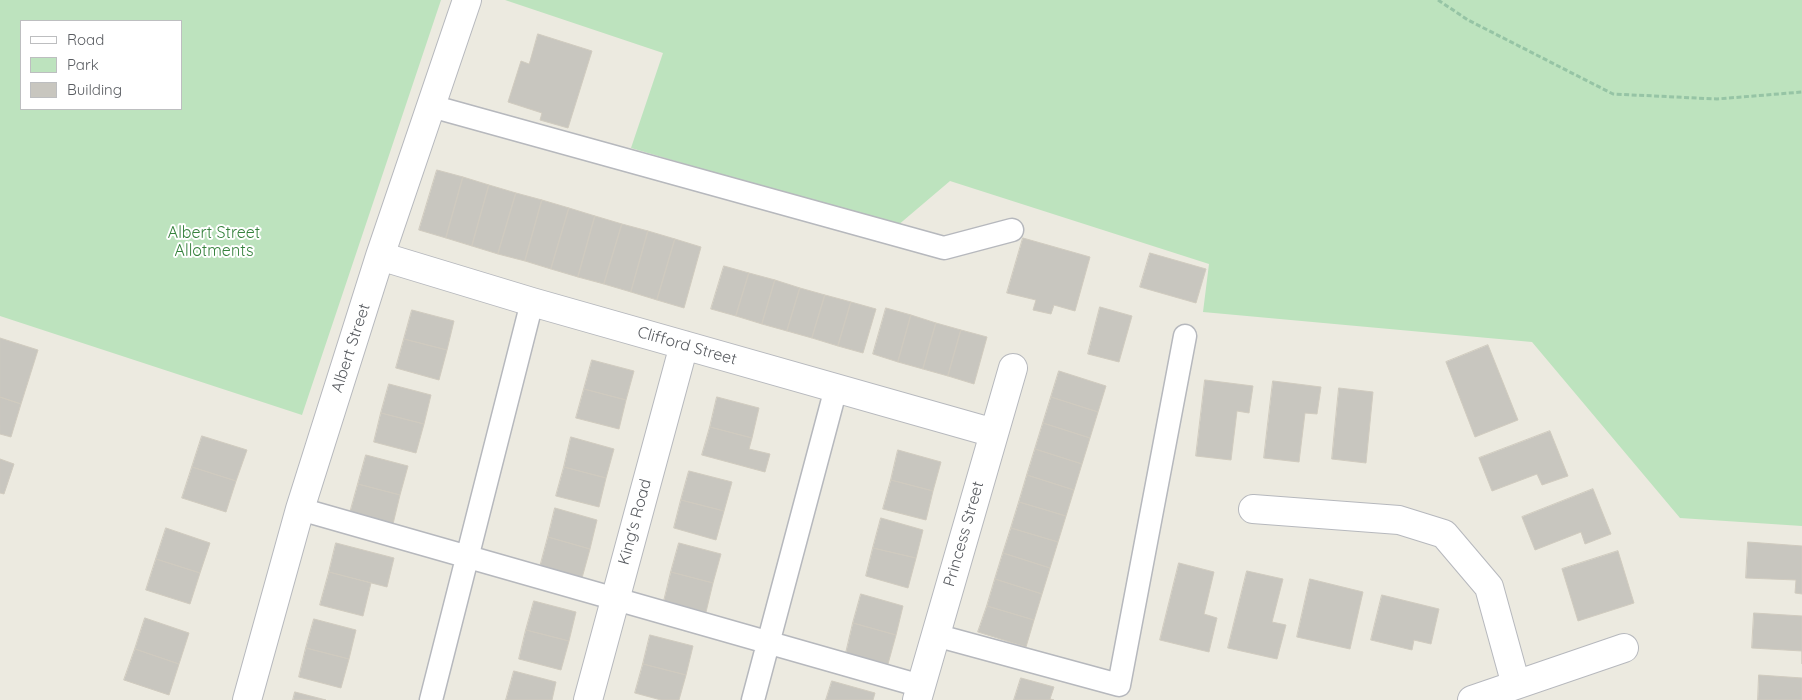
<!DOCTYPE html>
<html>
<head>
<meta charset="utf-8">
<style>
	body { margin:0 }
	#map { position:relative; width:1802px; height:700px; overflow:hidden; background:#eceae0; font-family:Quicksand,sans-serif }
	canvas { display:block }
	.legend { position:absolute; left:20px; top:20px; width:162px; height:90px; box-sizing:border-box; background:#fff; border:1px solid #bdbec0; margin:0; padding:6px 9px; list-style:none; font-size:15px; color:#595c61 }
	.legend li { display:flex; align-items:center; gap:10px; height:25px }
	.legend b { width:25px; border:1px solid #bdbec0 }
</style>
</head>
<body>
<div id="map">
<canvas width="1802" height="700"></canvas>
<ul class="legend">
<li><b style="height:6px;background:#fff"></b>Road</li>
<li><b style="height:14px;background:#bde3be"></b>Park</li>
<li><b style="height:14px;background:#c8c6bf"></b>Building</li>
</ul>
</div>
<script>
const context = document.querySelector('canvas').getContext('2d');
context.lineJoin = 'round';
function fill(path, color) { context.fillStyle = color; context.fill(path, 'evenodd'); }
function stroke(path, color, width, dash) { context.strokeStyle = color; context.lineWidth = width; context.lineCap = dash ? 'butt' : 'round'; context.setLineDash(dash || []); context.stroke(path); }
function write(font, color, halo, rows, align = 'center') {
  context.font = font + ' Quicksand,sans-serif'; context.lineWidth = 4; context.setLineDash([]); context.textBaseline = 'middle'; context.strokeStyle = halo; context.fillStyle = color; for (const [text, x, y, turn = 0] of rows) {
    context.save(); context.translate(x, y); context.rotate((+turn || 0) * Math.PI / 180); context.textAlign = isNaN(turn) ? turn : align; if (halo) context.strokeText(text, 0, 0); context.fillText(text, 0, 0); context.restore();
  }
}
const green = new Path2D(`
	M0 0H441L302 415 0 316ZM181 21V109H21V21Z
	M505 0H1802V526L1680 518 1532 342 1203 312 1209 264 950 181 897 226 631 148 663 53Z`);
const building = new Path2D(`
	M538 34 592 51 568 128 540 120 542 113 508 102 521 61 529 64Z
	M437 170 463 177 446 238 419 230Z
	M463 177 489 185 472 246 446 238Z
	M489 185 516 193 498 254 472 246Z
	M516 193 542 200 525 261 498 254Z
	M542 200 569 208 551 269 525 261Z
	M569 208 595 216 578 277 551 269Z
	M595 216 622 224 604 284 578 277Z
	M622 224 648 231 631 292 604 284Z
	M648 231 675 239 657 300 631 292Z
	M1023 238 1090 257 1075 311 1054 305 1051 314 1033 310 1036 300 1007 293Z
	M675 239 701 247 684 308 657 300Z
	M1150 253 1206 269 1196 303 1140 287Z
	M724 266 749 273 736 316 711 309Z
	M749 273 775 280 762 324 736 316Z
	M775 280 800 288 787 331 762 324Z
	M800 288 825 295 812 338 787 331Z
	M825 295 851 302 838 346 812 338Z
	M851 302 876 309 863 353 838 346Z
	M1100 307 1132 316 1119 362 1088 354Z
	M886 308 911 315 898 362 873 354Z
	M412 310 454 321 447 350 404 339Z
	M911 315 936 323 923 369 898 362Z
	M936 323 961 330 948 376 923 369Z
	M961 330 987 337 974 384 948 376Z
	M0 338 38 350 21 404 0 397Z
	M404 339 447 350 439 380 396 368Z
	M1488 345 1518 420 1475 437 1446 362Z
	M592 360 634 371 626 400 584 389Z
	M1059 371 1106 386 1098 412 1051 397Z
	M1205 380 1253 386 1249 413 1237 411 1231 460 1196 456Z
	M1273 381 1321 387 1317 414 1305 413 1299 462 1264 458Z
	M389 384 431 395 424 424 381 413Z
	M1339 388 1373 392 1366 463 1332 459Z
	M584 389 626 400 619 429 576 418Z
	M0 397 21 404 11 437 0 434Z
	M717 397 759 408 752 438 710 427Z
	M1051 397 1098 412 1090 438 1043 423Z
	M381 413 424 424 416 453 374 442Z
	M1043 423 1090 438 1082 464 1035 449Z
	M710 427 752 438 749 449 770 454 765 472 702 455Z
	M1550 431 1568 476 1542 485 1537 474 1492 491 1479 458Z
	M202 436 247 450 236 481 192 467Z
	M571 437 614 449 606 478 564 467Z
	M1035 449 1082 464 1074 490 1027 475Z
	M898 450 941 462 933 491 891 480Z
	M366 455 408 466 400 495 358 484Z
	M0 459 14 464 4 494 0 493Z
	M192 467 236 481 226 512 182 498Z
	M564 467 606 478 599 507 556 496Z
	M689 471 732 482 724 511 681 500Z
	M1027 475 1074 490 1066 516 1019 502Z
	M891 480 933 491 926 520 883 509Z
	M358 484 400 495 393 524 350 513Z
	M1593 489 1611 534 1585 544 1581 532 1535 550 1522 517Z
	M681 500 724 511 716 540 674 528Z
	M1019 502 1066 516 1058 542 1011 528Z
	M555 508 597 520 590 549 548 537Z
	M881 518 923 530 916 558 873 548Z
	M166 528 210 543 200 573 156 559Z
	M1011 528 1058 542 1050 568 1003 553Z
	M548 537 590 549 582 578 540 567Z
	M1748 542 1802 546V594L1795 593 1796 580 1746 578Z
	M336 543 394 558 387 587 329 572Z
	M679 543 721 554 713 583 671 572Z
	M873 548 916 558 908 588 866 576Z
	M1618 551 1634 603 1578 621 1562 569Z
	M1003 553 1050 568 1042 594 995 579Z
	M156 559 200 573 190 604 146 590Z
	M1179 563 1214 572 1204 614 1217 618 1209 652 1160 640Z
	M1247 571 1283 579 1272 622 1286 625 1277 659 1228 648Z
	M329 572 371 583 363 616 320 605Z
	M671 572 713 583 706 612 664 601Z
	M995 579 1042 594 1034 620 987 606Z
	M1310 579 1363 592 1350 649 1297 637Z
	M861 594 903 606 896 635 853 623Z
	M1382 595 1439 609 1431 644 1414 640 1412 650 1371 640Z
	M534 601 576 612 569 641 526 630Z
	M987 606 1034 620 1026 647 978 632Z
	M1754 613 1802 616V664V651L1752 648Z
	M145 618 189 633 179 664 135 649Z
	M314 619 356 630 349 659 306 648Z
	M853 623 896 635 888 664 846 653Z
	M526 630 569 641 561 670 519 659Z
	M650 635 693 646 686 675 643 664Z
	M306 648 349 659 341 688 299 677Z
	M135 649 179 664 169 695 124 680Z
	M643 664 686 675 679 700H661L635 693Z
	M514 671 556 682 552 700H506Z
	M1759 675 1802 678V700H1758Z
	M1021 678 1054 687 1050 699 1054 700H1014Z
	M832 681 875 693 873 700H826Z
	M295 692 326 700H293Z`);
const path = new Path2D(`
	M1438 0 1468 20 1613 94 1717 99 1802 92`);
const lane = new Path2D(`
	M431 106 944 248 1012 230
	M300 509 921 686
	M935 635 1119 685 1185 336
	M431 700 532 302
	M753 700 836 388`);
const street = new Path2D(`
	M380 256 532 302 994 433
	M1253 509 1399 520 1444 534 1489 587 1516 685
	M247 700 300 509 380 256 467 0
	M588 700 684 345
	M917 700 1013 368
	M1472 700 1624 648`);
const parkNames = [
	["Albert Street",214,233],
	["Allotments",214,251]
];
const streetNames = [
	["Clifford Street",687,346,16],
	["Albert Street",351,348,-72],
	["King's Road",635,522,-75],
	["Princess Street",964,534,-74]
];
fill(green, '#bde3be');
fill(building, '#c8c6bf');
stroke(building, '#d0cbbf', 1);
stroke(lane, '#b6b8bd', 25);
stroke(street, '#b6b8bd', 30);
stroke(path, '#96c4a5', 3, [5, 2.5]);
stroke(lane, '#fff', 22);
stroke(street, '#fff', 28);
write('16px', '#36823d', '#fff', parkNames);
write('16px', '#595c61', '#fff', streetNames);
</script>
</body>
</html>
